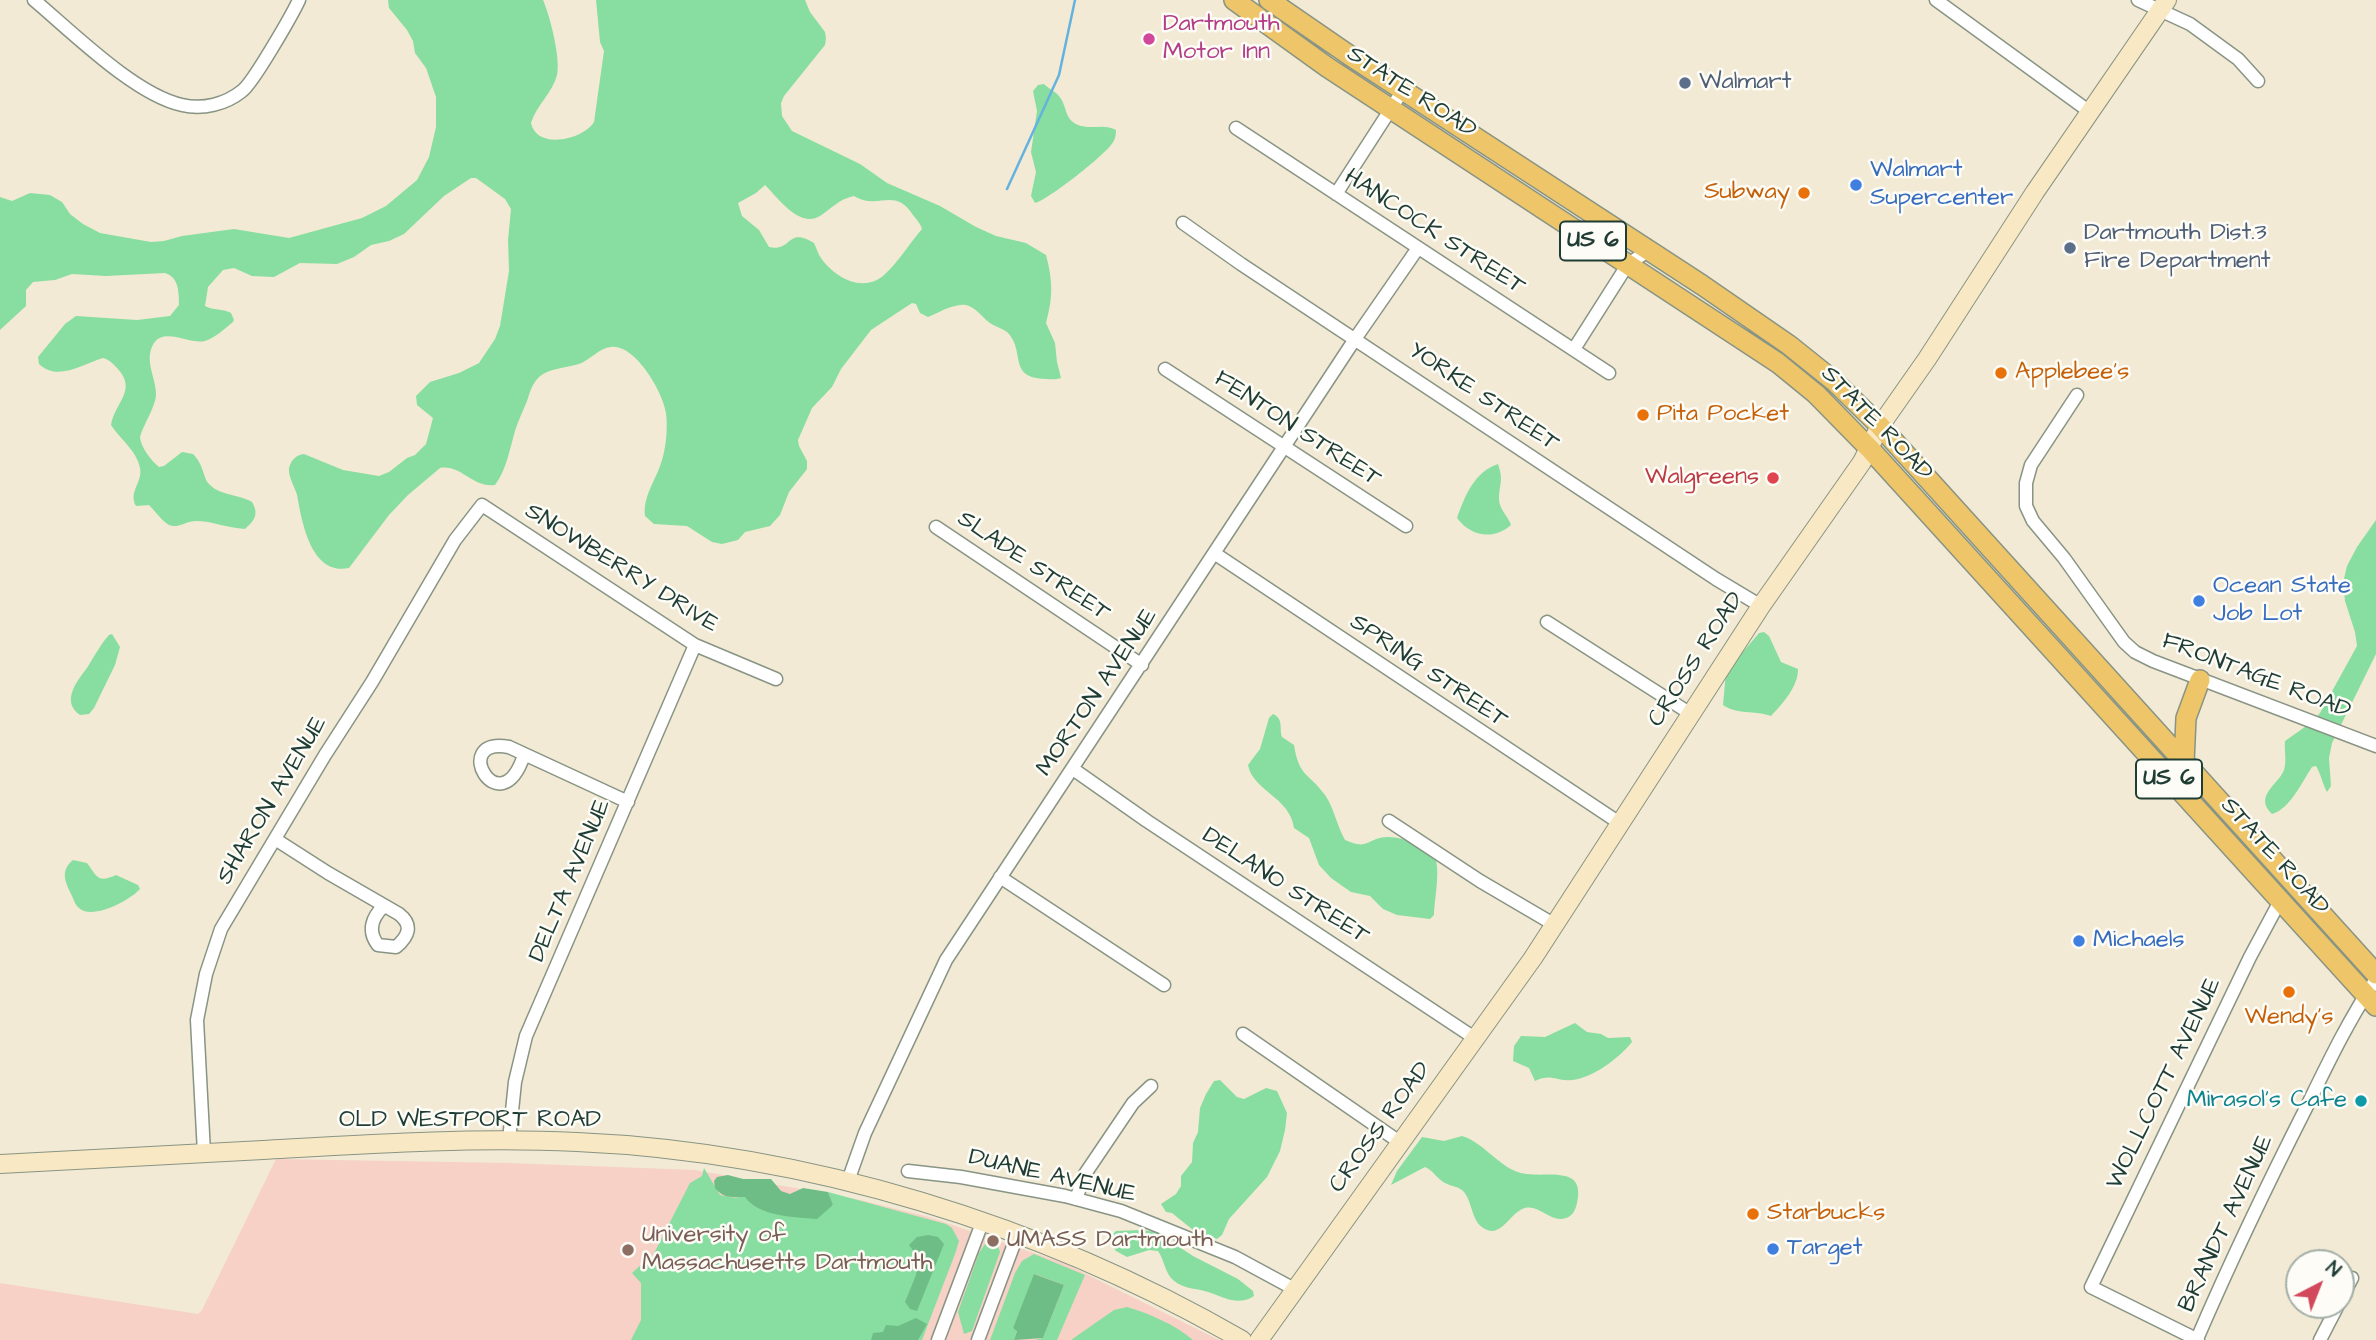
<!DOCTYPE html>
<html>
<head>
<meta charset="utf-8">
<style>
	body { margin:0 }
	#map { position:relative; width:2376px; height:1340px; overflow:hidden; background:#f2ead4; font-family:"Architects Daughter",sans-serif }
	canvas { display:block }
	.north { position:absolute; left:2285px; top:1249px; width:70px; height:70px; box-sizing:border-box; background:#fdfcf7; border:2px solid #a4b0a9; border-radius:50%; rotate:42deg; font-size:19px; font-weight:700; line-height:28px; text-align:center; color:#1f3d34 }
	.north::after { content:''; display:block; margin:auto; width:24px; height:32px; background:#d1495b; clip-path:polygon(50% 0,100% 100%,50% 72%,0 100%) }
</style>
</head>
<body>
<div id="map">
<canvas width="2376" height="1340"></canvas>
<div class="north">N</div>
</div>
<script>
const context = document.querySelector('canvas').getContext('2d');
context.lineJoin = 'round';
function fill(path, color) { context.fillStyle = color; context.fill(path, 'evenodd'); }
function stroke(path, color, width, dash) { context.strokeStyle = color; context.lineWidth = width; context.lineCap = dash ? 'butt' : 'round'; context.setLineDash(dash || []); context.stroke(path); }
function write(font, color, halo, rows, align = 'center') {
  context.font = font + ' "Architects Daughter",sans-serif'; context.lineWidth = 5; context.setLineDash([]); context.textBaseline = 'middle'; context.strokeStyle = halo; context.fillStyle = color; for (const [text, x, y, turn = 0] of rows) {
    context.save(); context.translate(x, y); context.rotate((+turn || 0) * Math.PI / 180); context.textAlign = isNaN(turn) ? turn : align; if (halo) context.strokeText(text, 0, 0); context.fillText(text, 0, 0); context.restore();
  }
}
const built = new Path2D(`
	M276 1159 509 1163 695 1170 856 1199 929 1217 1066 1264 1219 1340H0V1283L198 1314 202 1310Z`);
const green = new Path2D(`
	M388 0H543C550 16 561 59 557 75 553 92 536 106 531 123 537 151 584 139 594 122L604 51 600 42 596 0H805L810 12 825 32 826 38 825 45 784 96 781 103 782 116 792 131 860 164 887 183 940 206 976 227 996 236 1026 243 1046 255C1053 282 1053 297 1046 323L1055 343 1057 362 1061 378C1055 380 1052 379 1046 379 1008 378 1025 353 1009 334 1005 329 996 327 990 323 983 318 977 309 969 306 958 301 938 313 928 317L920 313 916 304 912 303 871 330 841 369 832 387 812 408 798 440 799 446 807 461V469L789 492 780 515 770 526 745 532 738 540 722 544 712 542 687 526 654 524 645 516C643 497 654 483 660 466 666 450 668 429 666 413 663 392 635 344 611 347 599 348 590 360 579 364 566 368 549 368 539 377 532 384 530 392 527 401 523 411 518 421 515 431 510 448 506 471 495 485 472 488 461 464 440 468L408 495 389 515 349 568C311 576 302 522 297 495 295 487 288 477 289 468 291 460 296 455 304 454L343 470 379 476 389 472 407 458 415 455 426 444 433 418 417 405 416 396 430 382 459 373 479 363 495 339 500 326 509 271 508 240 511 209 505 199 476 178H471L444 196 404 234 389 241 371 245 354 257 337 264 300 263 274 277 252 276 234 268 223 270 208 287 205 306C214 311 222 308 231 313L234 320 232 323C224 329 215 338 205 341 191 345 165 327 154 343 143 360 157 379 156 396 154 410 144 423 140 437 141 448 151 460 159 467L164 466 182 452 193 454C204 465 203 478 209 484 220 496 239 494 252 502 259 514 255 520 245 529 227 528 212 521 196 521 187 521 177 529 169 525 162 521 155 511 149 505L136 506C128 492 143 482 140 468 137 451 120 439 111 425 115 402 138 390 117 368 112 363 110 360 103 358 82 364 58 382 39 364L38 357 65 324 76 316 137 320 170 316 179 305C179 293 179 277 165 273L106 276 72 274 55 280 33 282 26 290V306L0 330V197L12 201 30 193 50 195 62 202 70 214 83 224 100 233 151 242 164 241 182 236 234 229 289 238 362 218 386 206 417 180 429 157 436 127V97L426 68 415 53 413 41 407 30 389 8ZM765 185C777 197 800 229 820 216 832 208 839 199 854 196 879 211 894 186 913 215 917 220 920 223 922 229 909 244 898 263 883 276 862 293 834 277 821 258 818 254 816 247 814 243 786 226 793 252 769 247L759 230 742 216 738 203 756 193Z
	M1044 84C1048 88 1054 91 1057 94 1068 104 1063 119 1078 125 1091 130 1105 123 1116 130 1116 136 1115 140 1111 145 1102 157 1048 200 1035 203L1031 196 1036 172 1031 152 1037 111 1033 91 1038 85Z
	M1498 464C1504 482 1499 483 1499 499 1499 509 1508 516 1511 525 1494 540 1471 537 1457 518 1465 496 1474 472 1498 464Z
	M2376 520V654L2332 743 2329 758 2331 786 2327 792C2322 783 2321 774 2316 766L2312 767C2302 782 2290 809 2272 814 2253 796 2279 784 2284 770 2287 761 2284 750 2285 741L2312 722 2320 713 2357 646 2355 632 2345 601 2343 583 2347 566 2357 547Z
	M1764 632 1769 636 1781 662 1798 669C1798 687 1783 703 1771 716 1754 710 1737 715 1723 705L1726 672 1759 633Z
	M112 634 120 647 115 665 94 708 89 714 80 715C61 702 76 682 87 668 94 657 100 645 109 635Z
	M1273 714C1284 719 1279 728 1282 737L1294 745C1299 777 1308 772 1325 795 1334 808 1337 826 1345 840 1370 851 1366 838 1387 837 1397 837 1410 840 1419 846 1423 848 1429 851 1433 855 1442 863 1434 902 1434 915L1430 919 1397 915 1383 909 1370 896 1351 892 1331 878 1319 865 1309 838 1294 828C1290 797 1253 791 1248 765L1260 749 1269 718Z
	M73 860 87 863C98 878 98 883 116 875L138 885 140 889C130 900 100 916 84 911 75 907 75 902 71 894 65 881 60 871 73 860Z
	M1575 1023 1587 1032 1601 1034 1608 1038 1630 1037 1632 1042C1619 1058 1593 1078 1572 1080 1556 1082 1552 1073 1535 1081L1529 1068 1513 1061 1514 1046 1521 1036 1545 1037Z
	M1220 1080 1237 1097 1244 1099 1266 1088 1277 1091 1287 1113 1285 1130 1280 1151 1267 1177 1229 1219 1222 1235 1217 1239 1193 1230 1172 1213 1166 1212 1161 1204 1176 1194 1181 1186V1176L1192 1162 1193 1143 1198 1132 1200 1108 1206 1094 1214 1081Z
	M1462 1136C1482 1142 1495 1162 1515 1171 1537 1182 1587 1160 1577 1203 1576 1208 1574 1213 1570 1216 1553 1227 1541 1204 1525 1208 1510 1212 1502 1238 1485 1229 1471 1222 1473 1203 1464 1192 1459 1186 1452 1187 1445 1183 1437 1179 1433 1170 1425 1167L1391 1185 1397 1171 1422 1137 1444 1141Z
	M704 1168 720 1195 736 1198 742 1196 833 1206 828 1192 946 1224 952 1228 959 1241 955 1254 922 1340H631L641 1320V1283L632 1273 643 1263 648 1265 690 1183 702 1176Z
	M1141 1230 1157 1232 1193 1256 1238 1279 1253 1291 1254 1296C1239 1306 1225 1298 1211 1293 1199 1288 1184 1290 1173 1280 1165 1273 1164 1259 1158 1251L1149 1250 1127 1257 1116 1251 1110 1243 1111 1236 1116 1231Z
	M992 1241 997 1243 1000 1252 972 1331 964 1334 958 1312 979 1253 985 1244Z
	M1034 1254 1085 1275 1057 1340H1035L1043 1338 1064 1285 1035 1274 1013 1328 1017 1330 1014 1340H990L1015 1273 1022 1261Z
	M1127 1307C1150 1314 1174 1324 1193 1340H1071L1114 1310Z`);
const forest = new Path2D(`
	M728 1175 743 1179H771L781 1191 790 1194 803 1188 828 1192 833 1205 817 1219C795 1217 759 1217 745 1197 732 1197 724 1199 715 1188L714 1181 717 1177Z
	M928 1235 938 1237 944 1244 917 1311 910 1309 905 1302 916 1275 918 1257 909 1245 917 1237Z
	M1034 1274 1064 1285 1043 1338 1014 1340 1017 1331 1013 1328Z
	M916 1318 927 1324 918 1340H871L873 1333 883 1332 886 1325 898 1326Z`);
const stream = new Path2D(`
	M1007 189 1059 75 1075 0`);
const street = new Path2D(`
	M34 0C71 31 135 95 182 105 203 110 226 104 242 91 253 83 292 15 299 0
	M1936 0 2090 112
	M2138 0 2190 24 2238 59 2258 81
	M1236 128 1609 373
	M1336 194 1403 90
	M1183 223 1241 264 1716 579 1761 606
	M1574 349 1628 264 1648 251
	M1165 369 1406 526
	M2077 395 2031 465 2026 483V506L2033 521 2064 558 2124 642 2135 652 2153 661 2376 746
	M936 527 1142 665
	M1214 553 1621 824
	M1547 622 1691 714
	M524 755C500 828 448 736 509 747L628 802
	M1073 769 1147 821 1476 1039
	M1389 821 1480 881 1555 925
	M275 839 328 873 399 914C413 925 409 936 396 947L378 945C367 931 372 917 384 906
	M1000 877 1164 985
	M1243 1034 1401 1143
	M509 1140 515 1082 526 1036 695 645
	M204 1153 197 1020 206 974 221 929 325 755 372 682 455 540 482 505 695 645 776 679
	M908 1171 961 1177 1065 1196 1121 1211 1235 1257 1296 1290
	M848 1181 865 1133 946 960 1355 339 1418 248
	M1076 1199 1085 1174 1133 1103 1151 1086
	M2341 1299 2352 1278
	M2197 1339C2231 1260 2268 1183 2307 1106 2328 1063 2349 1019 2376 979
	M938 1340 982 1223
	M978 1340 1017 1236
	M2198 1340 2091 1287 2250 957 2280 901
	M2320 1340 2338 1305`);
const secondary = new Path2D(`
	M0 1164C88 1159 175 1155 263 1150 368 1144 472 1137 577 1142 807 1152 1043 1225 1242 1340
	M1259 1340 1533 958 1761 606 1862 462 1880 426 1927 359 2035 192 2167 0`);
const primary = new Path2D(`
	M1234 0 1327 67 1778 363 1816 394 1870 449 2376 1006
	M1269 0 1349 55 1702 285 1789 345 1834 381 1880 426 2376 974
	M2184 763 2186 718 2200 680`);
const markers = [
	[1149,39,7,"#d1479c"],
	[1685,83,7,"#5c6f8a"],
	[1856,185,7,"#3f7fe0"],
	[1804,193,7,"#e8710a"],
	[2070,248,7,"#5c6f8a"],
	[2001,373,7,"#e8710a"],
	[1643,415,7,"#e8710a"],
	[1773,478,7,"#e0444e"],
	[2199,601,7,"#3f7fe0"],
	[2079,941,7,"#3f7fe0"],
	[2289,992,7,"#e8710a"],
	[2361,1101,7,"#0f9aa8"],
	[1753,1214,7,"#e8710a"],
	[993,1241,7,"#8d6e63"],
	[1773,1249,7,"#3f7fe0"],
	[628,1250,7,"#8d6e63"]
];
const shields = [
	[1593,241,66],
	[2169,779,66]
];
const shieldNames = [
	["US 6",1593,241],
	["US 6",2169,779]
];
const hotelNames = [
	["Dartmouth",1163,25],
	["Motor Inn",1163,53]
];
const serviceNames = [
	["Walmart",1699,83],
	["Dartmouth Dist.3",2084,234],
	["Fire Department",2084,262]
];
const streetNames = [
	["STATE ROAD",1411,93,33],
	["HANCOCK STREET",1434,233,33],
	["YORKE STREET",1483,398,34],
	["STATE ROAD",1876,424,46],
	["FENTON STREET",1297,430,33],
	["SLADE STREET",1033,567,34],
	["SNOWBERRY DRIVE",621,569,32],
	["CROSS ROAD",1697,660,-57],
	["SPRING STREET",1428,672,34],
	["FRONTAGE ROAD",2256,677,21],
	["MORTON AVENUE",1098,693,-56],
	["SHARON AVENUE",273,801,-59],
	["STATE ROAD",2274,857,48],
	["DELTA AVENUE",571,881,-67],
	["DELANO STREET",1285,887,33],
	["WOLLCOTT AVENUE",2165,1084,-64],
	["OLD WESTPORT ROAD",470,1121],
	["CROSS ROAD",1381,1128,-54],
	["DUANE AVENUE",1052,1177,13],
	["BRANDT AVENUE",2227,1224,-65]
];
const shopNames = [
	["Walmart",1870,171],
	["Supercenter",1870,199],
	["Ocean State",2213,587],
	["Job Lot",2213,615],
	["Michaels",2093,941],
	["Target",1787,1249]
];
const foodNames = [
	["Subway",1790,193,"right"],
	["Applebee's",2015,373],
	["Pita Pocket",1657,415],
	["Wendy's",2289,1018,"center"],
	["Starbucks",1767,1214]
];
const healthNames = [
	["Walgreens",1759,478]
];
const cultureNames = [
	["Mirasol's Cafe",2347,1101]
];
const educationNames = [
	["University of",642,1236],
	["Massachusetts Dartmouth",642,1264],
	["UMASS Dartmouth",1007,1241]
];
fill(built, '#f7d1c6');
fill(green, '#88dea0');
fill(forest, '#6ebd86');
stroke(stream, '#64b2de', 2.5);
stroke(street, '#889484', 15);
stroke(secondary, '#889484', 20);
stroke(primary, '#889484', 22);
stroke(street, '#fff', 12);
stroke(secondary, '#f8e8c3', 18);
stroke(primary, '#eec569', 19);
for (const [x, y, r, color] of markers) { const dot = new Path2D(); dot.arc(x, y, r, 0, 2 * Math.PI); context.fillStyle = color; context.fill(dot); stroke(dot, '#fdfcf7', 2.5); }
for (const [x, y, w] of shields) { const box = new Path2D(); box.roundRect(x - w / 2, y - 19.5, w, 39, 5); context.fillStyle = '#fdfcf7'; context.fill(box); stroke(box, '#1f3d34', 2); }
write('bold 23px', '#1f3d34', null, shieldNames);
write('24px', '#b23c85', '#fdfcf7', hotelNames, 'left');
write('24px', '#4e5e75', '#fdfcf7', serviceNames, 'left');
write('24px', '#1f3d34', '#fdfcf7', streetNames);
write('24px', '#366cbe', '#fdfcf7', shopNames, 'left');
write('24px', '#c56008', '#fdfcf7', foodNames, 'left');
write('24px', '#be3a42', '#fdfcf7', healthNames, 'right');
write('24px', '#0d838f', '#fdfcf7', cultureNames, 'right');
write('24px', '#785e54', '#fdfcf7', educationNames, 'left');
</script>
</body>
</html>
